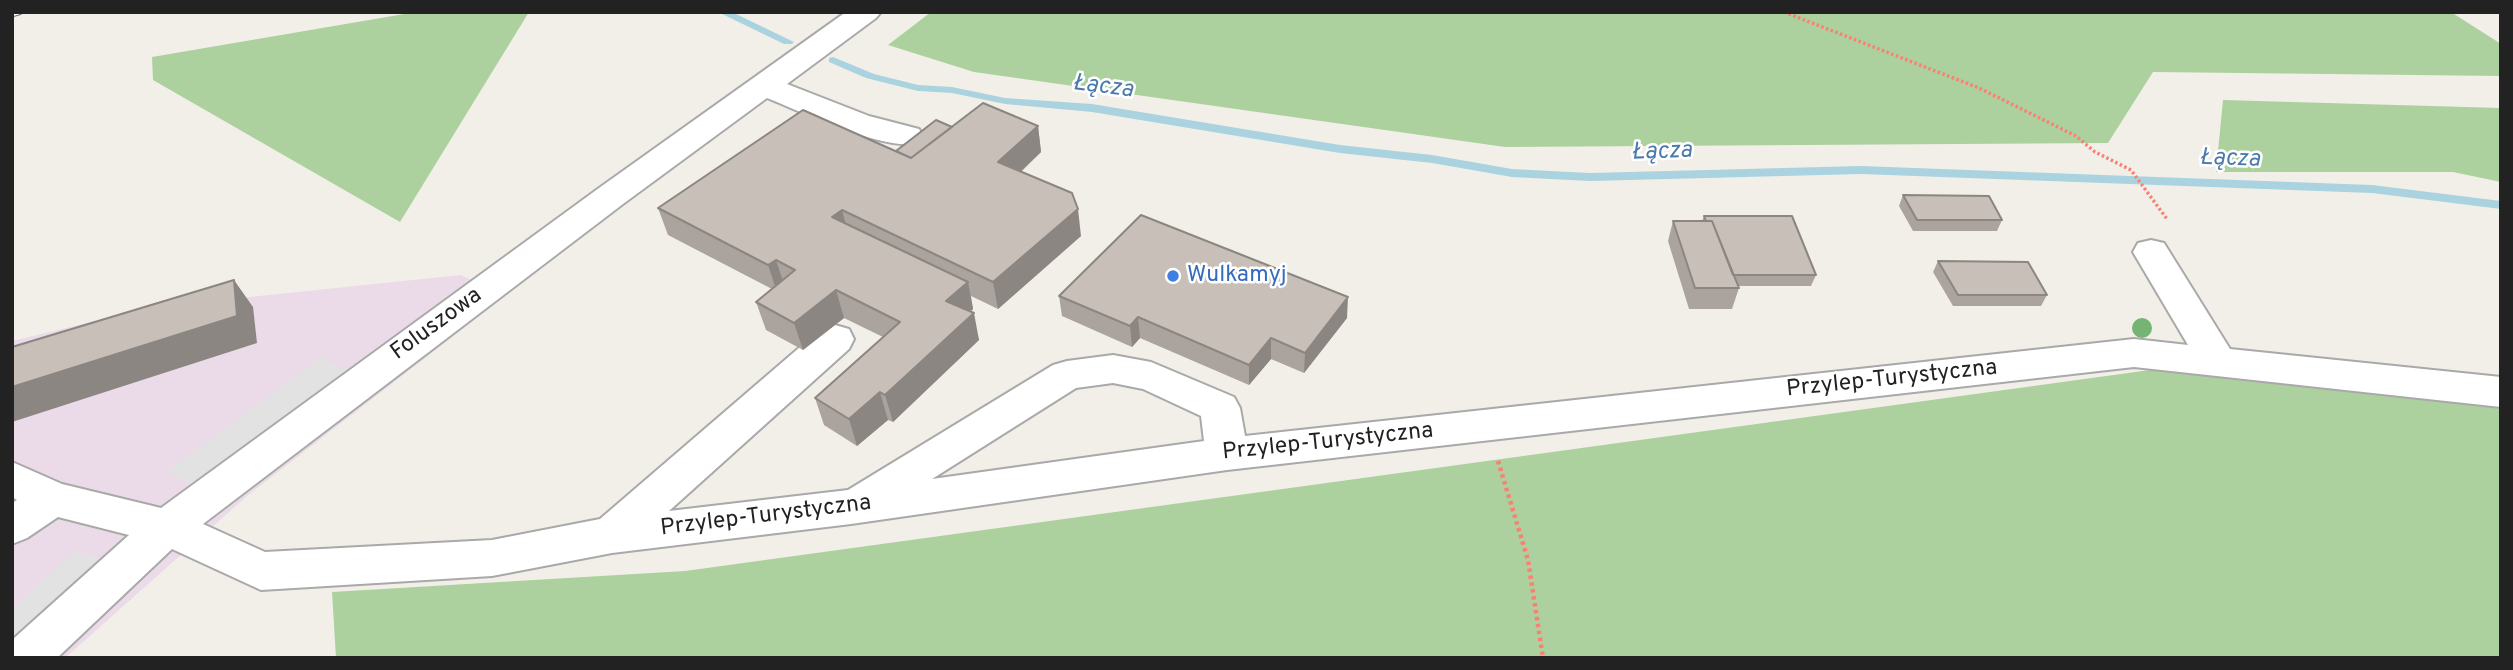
<!DOCTYPE html>
<html>
<head>
<meta charset="utf-8">
<style>
	body { margin:0 }
	#map { position:relative; width:2513px; height:670px; overflow:hidden; background:#f2efe9; font-family:Overpass,sans-serif }
	canvas { display:block }
	.frame { position:absolute; inset:0; border:14px solid #222; pointer-events:none }
</style>
</head>
<body>
<div id="map">
<canvas width="2513" height="670"></canvas>
<div class="frame"></div>
</div>
<script>
const context = document.querySelector('canvas').getContext('2d');
context.lineJoin = 'round';
function fill(path, color) { context.fillStyle = color; context.fill(path, 'evenodd'); }
function stroke(path, color, width, dash) { context.strokeStyle = color; context.lineWidth = width; context.lineCap = dash ? 'butt' : 'round'; context.setLineDash(dash || []); context.stroke(path); }
function write(font, color, halo, rows, align = 'center') {
  context.font = font + ' Overpass,sans-serif'; context.lineWidth = 5; context.setLineDash([]); context.textBaseline = 'middle'; context.strokeStyle = halo; context.fillStyle = color; for (const [text, x, y, turn = 0] of rows) {
    context.save(); context.translate(x, y); context.rotate((+turn || 0) * Math.PI / 180); context.textAlign = isNaN(turn) ? turn : align; if (halo) context.strokeText(text, 0, 0); context.fillText(text, 0, 0); context.restore();
  }
}
const industrial = new Path2D(`
	M461 275 505 296 247 496 65 658H12V341L153 307Z`);
const forest = new Path2D(`
	M416 12H529L400 222 153 80 152 57Z
	M931 12H2451L2501 44V76L2153 72 2108 143 1505 147 974 72 888 45Z
	M2223 100 2501 108V182L2453 172H2216Z
	M2150 370 2501 406V658H336L332 592 685 571Z`);
const parking = new Path2D(`
	M321 358 353 374 201 489 167 471Z
	M74 551 102 558 12 644V609Z`);
const stream = new Path2D(`
	M718 12H732L794 42 792 44H784Z
	M833 57 874 74 918 85 952 87 1005 98 1092 104 1340 145 1432 155 1512 169 1590 173 1861 166 2372 185 2501 201V209L2372 193 1861 174 1590 181 1512 177 1432 163 1340 153 1092 112 1005 104 952 93 918 91 866 78 829 62V58Z`);
const pathFar1 = new Path2D(`
	M1784 12 1979 88 2076 136 2095 152 2131 170 2167 219`);
const path = new Path2D(`
	M1498 461 1528 560 1543 658`);
const minor = new Path2D(`
	M846 12H881L876 18 787 84 869 116 919 129 923 136 919 143C884 152 802 112 767 98L623 204 203 524 265 552 492 540 600 519 821 329 835 325 849 329 854 339 849 349 669 511 848 490 1053 365 1067 361 1113 355 1151 362 1234 397 1240 408 1245 436 2134 339 2188 345 2133 252 2138 243 2151 240 2164 243 2230 349 2501 377V407L2134 367 1227 470 851 524 612 553 492 576 261 590 172 549 57 658H12V640L129 535 58 517 27 538 12 544V503L17 500 12 497V462L62 484 161 508 599 188ZM1113 383 1143 389 1201 416 1204 441 932 479 1076 388Z`);
const rail = new Path2D(`
	M12 14 19 12`);
const trees = [
	[2142,328]
];
const wall = new Path2D(`
	M1038 126 1041 152 1021 172 1081 236 998 309 971 296 973 309 970 312 979 340 893 422 888 420 857 446 824 425 815 398 883 337 844 318 803 350 766 330 756 302 772 289 668 235 658 208 896 151 952 127Z
	M1903 195 2002 220 1997 231H1913L1899 206Z
	M1704 216 1816 275 1811 286H1738L1739 288 1732 309H1689L1668 241 1673 221H1702Z
	M1938 261 2047 295 2041 306H1953L1933 272Z
	M1059 296 1347 318 1304 373 1271 359 1249 385 1140 338 1132 347 1062 316Z`);
const shadedWall = new Path2D(`
	M1038 126 1041 152 1002 189 998 162Z
	M1078 209 1081 236 998 309 993 282Z
	M842 210 849 237 832 217Z
	M776 260 785 287 777 292 768 265Z
	M234 280 253 307 257 343 12 422V387Z
	M968 282 973 309 952 328 946 301Z
	M836 290 844 318 803 350 794 323Z
	M1348 297 1347 318 1304 373 1305 353Z
	M974 313 979 340 893 422 885 395Z
	M1138 317 1140 338 1132 347 1130 326Z
	M1271 338V359L1249 385V365Z
	M880 392 888 420 857 446 849 419Z`);
const building = new Path2D(`
	M983 103 1038 126 998 162 1072 193 1078 209 993 282 842 210 832 217 968 282 946 301 974 313 885 395 880 392 849 419 815 398 900 322 836 290 794 323 756 302 795 270 776 260 768 265 658 208 803 110 911 158Z
	M936 120 952 127 911 158 896 151Z
	M1903 195 1989 196 2002 220H1917Z
	M1141 215 1348 297 1305 353 1271 338 1249 365 1138 317 1130 326 1059 296Z
	M1704 216H1792L1816 275H1733L1712 221H1706Z
	M1673 221H1712L1739 288H1695Z
	M1938 261 2028 262 2047 295H1958Z
	M234 280 237 316 12 387V347Z`);
const markers = [
	[1173,276,7,"#3f7fe0"]
];
const shopNames = [
	["Wulkamyj",1187,276]
];
const streetNames = [
	["Foluszowa",437,325,-36],
	["Przylep-Turystyczna",1892,380,-6],
	["Przylep-Turystyczna",1328,443,-6],
	["Przylep-Turystyczna",766,517,-7]
];
const waterNames = [
	["Łącza",1103,88,7],
	["Łącza",1662,153,-2],
	["Łącza",2230,160,2]
];
fill(industrial, '#ebdbe8');
fill(forest, '#add19e');
fill(parking, '#e2e2e2');
fill(stream, '#aad3df');
stroke(minor, '#a9a9a9', 4);
stroke(pathFar1, '#fa8072', 3.5, [2.5, 2.5]);
stroke(path, '#fa8072', 4.5, [3.5, 3.5]);
fill(minor, '#fff');
stroke(rail, '#707070', 7);
stroke(rail, '#fff', 4.5, [13]);
context.fillStyle = '#74b475';
for (const [x, y] of trees) { context.beginPath(); context.arc(x, y, 10, 0, 2 * Math.PI); context.fill(); }
fill(wall, '#aba49e');
fill(shadedWall, '#8b8681');
fill(building, '#c7bfb8');
stroke(building, '#8b8681', 2);
for (const [x, y, r, color] of markers) { const dot = new Path2D(); dot.arc(x, y, r, 0, 2 * Math.PI); context.fillStyle = color; context.fill(dot); stroke(dot, '#fff', 2.5); }
write('23px', '#366cbe', '#fff', shopNames, 'left');
write('23px', '#222', '#fff', streetNames);
write('italic 24px', '#4a7aab', '#fff', waterNames);
</script>
</body>
</html>
